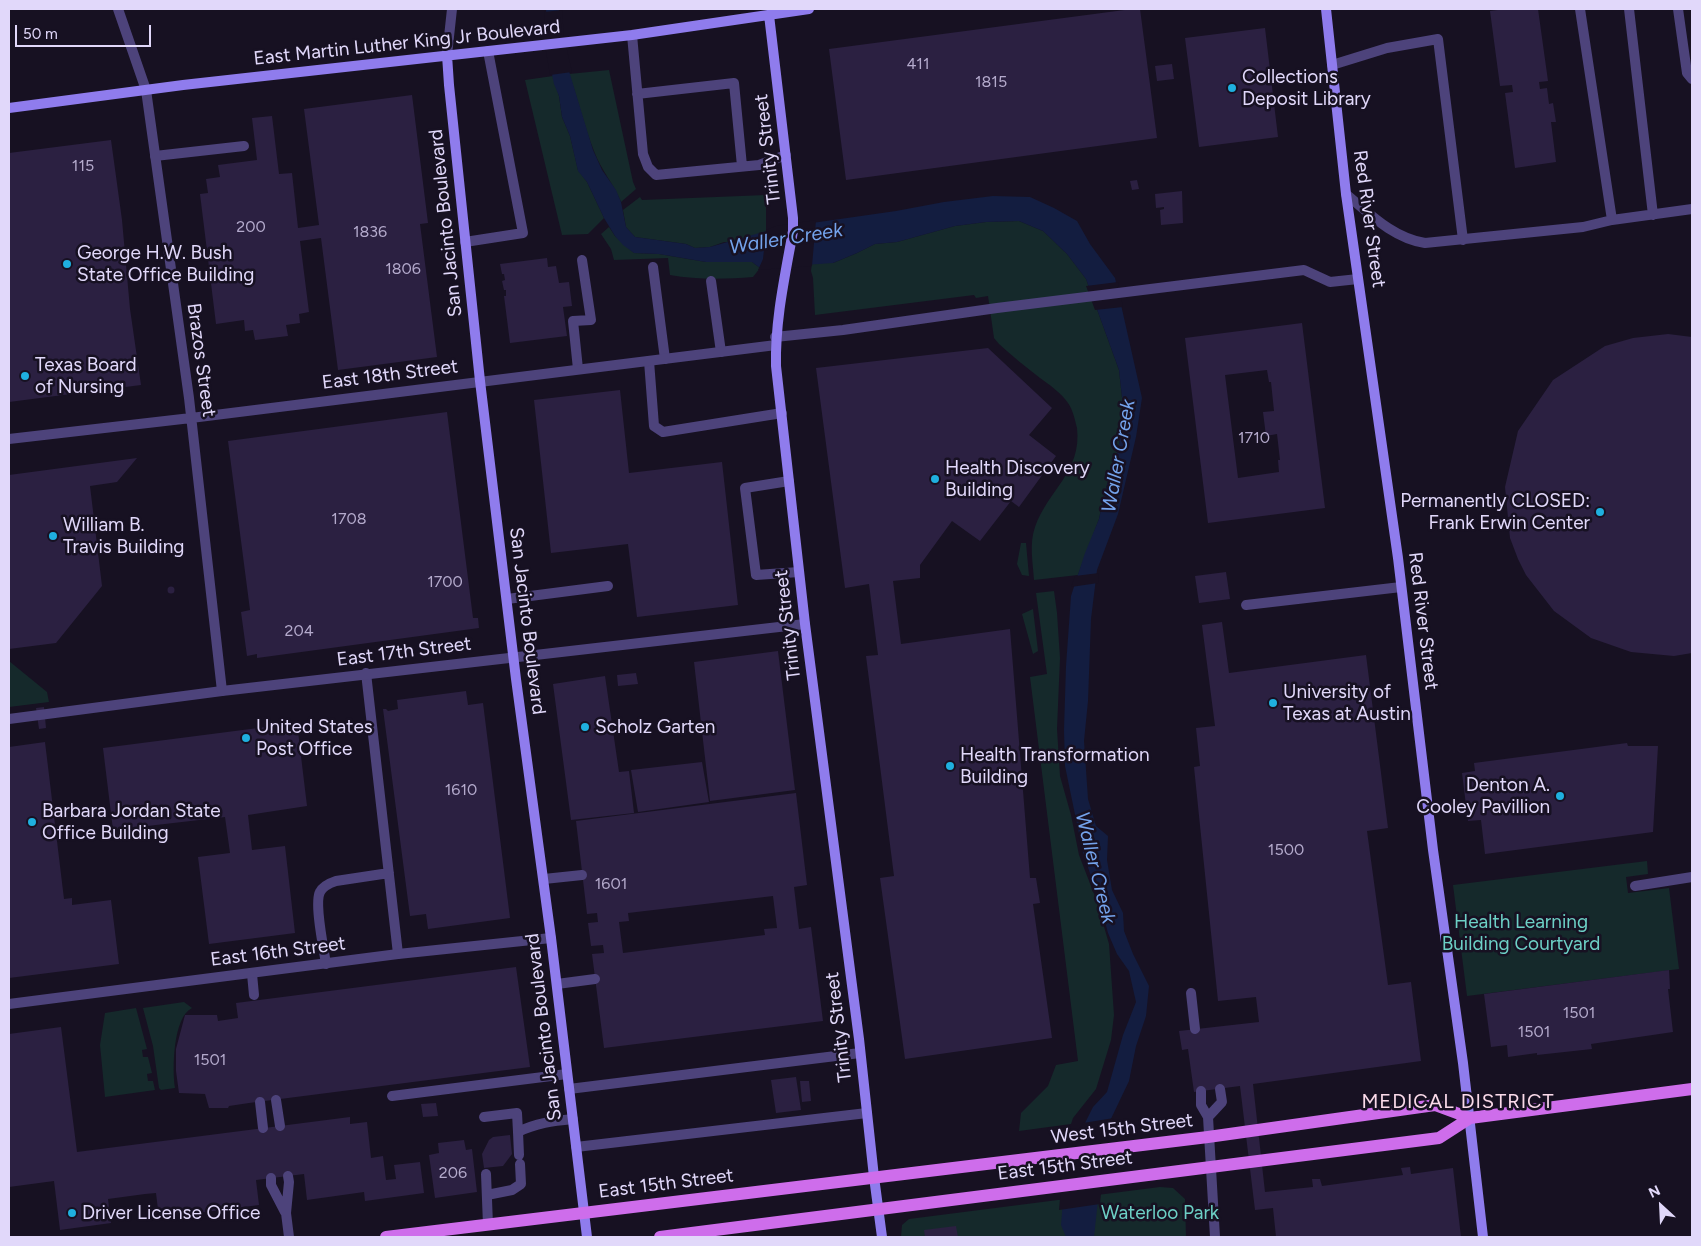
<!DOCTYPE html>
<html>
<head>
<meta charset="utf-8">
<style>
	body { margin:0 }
	#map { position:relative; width:1701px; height:1246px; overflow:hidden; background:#171122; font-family:Figtree,sans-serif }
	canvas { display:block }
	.frame { position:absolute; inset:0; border:10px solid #e1d8fa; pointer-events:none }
	.north { position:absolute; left:1636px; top:1181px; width:50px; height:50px; -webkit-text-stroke:4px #171122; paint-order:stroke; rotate:335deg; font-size:14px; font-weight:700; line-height:20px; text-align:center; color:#e1d8fa }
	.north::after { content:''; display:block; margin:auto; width:18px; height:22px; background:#e1d8fa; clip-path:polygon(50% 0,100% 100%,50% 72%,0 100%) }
	.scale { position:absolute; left:15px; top:25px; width:136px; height:22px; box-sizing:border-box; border:2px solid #e1d8fa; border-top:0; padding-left:6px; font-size:15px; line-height:18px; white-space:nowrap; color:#e1d8fa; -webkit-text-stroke:4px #171122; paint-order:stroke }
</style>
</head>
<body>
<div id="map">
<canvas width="1701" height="1246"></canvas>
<div class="frame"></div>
<div class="north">N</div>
<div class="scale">50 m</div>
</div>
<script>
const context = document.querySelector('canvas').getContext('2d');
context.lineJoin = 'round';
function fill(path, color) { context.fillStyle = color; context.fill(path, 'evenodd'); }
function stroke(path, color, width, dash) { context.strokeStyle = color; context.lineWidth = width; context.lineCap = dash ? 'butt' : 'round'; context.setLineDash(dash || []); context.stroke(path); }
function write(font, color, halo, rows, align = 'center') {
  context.font = font + ' Figtree,sans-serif'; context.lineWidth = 5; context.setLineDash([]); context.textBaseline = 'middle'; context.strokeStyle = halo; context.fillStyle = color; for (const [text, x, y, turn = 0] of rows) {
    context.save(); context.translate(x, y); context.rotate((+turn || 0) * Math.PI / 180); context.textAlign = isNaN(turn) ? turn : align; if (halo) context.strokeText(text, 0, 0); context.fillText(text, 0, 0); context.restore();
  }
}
const green = new Path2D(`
	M609 70 633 182 636 189 621 202C614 184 601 170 594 151 584 126 578 99 569 74Z
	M553 76 559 96 562 117 570 136 578 170 587 182 604 218 588 234 562 235 525 80Z
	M766 195V232L733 242H724L710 247 695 248 686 244 635 237 626 227 623 210 640 197 642 200Z
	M1019 221 1043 231 1067 254 1086 279 1119 370 1124 415 1118 450 1105 491 1099 519 1078 575 1034 580C1033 563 1029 544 1035 527 1048 490 1082 472 1077 428 1075 420 1073 410 1068 403 1061 393 1050 385 1040 378 1026 367 1012 356 999 344L994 338 988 296 976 298 974 295 815 315 813 278 811 271 812 263H833L857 253 875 244 897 242 955 226 986 222Z
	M609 227 615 236 634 253 659 254 706 262H752L760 268 753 277C726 279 697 280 670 275L668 258 614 260 611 249 601 234Z
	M1021 543H1026L1029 576 1022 575 1017 564Z
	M1054 591 1057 613 1060 658 1057 729 1060 776 1071 815 1079 855 1096 899 1109 944 1114 1015 1111 1040 1096 1089 1073 1118 1071 1124 1019 1131 1021 1113 1048 1086 1056 1065 1078 1061 1030 677 1047 674 1036 593Z
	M1033 609 1038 651 1033 654 1022 614Z
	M9 661 47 692 49 702 9 707Z
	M1647 861 1648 874 1626 877 1628 893 1669 888 1679 969 1467 996 1453 885Z
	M184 1002 192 1008C173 1017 172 1069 175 1088L161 1090 159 1088 153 1046 143 1008Z
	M136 1008 147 1049 142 1050 143 1057H148L152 1073 147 1074 148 1081H153L155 1090 105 1097 100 1045 105 1013Z
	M1160 1187 1173 1188 1185 1199 1186 1237H901L902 1225 909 1219Z`);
const water = new Path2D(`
	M546 9H559L566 61 593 150 602 170 616 190 621 202 626 227 635 237 686 244 695 248 710 247 777 228 896 211 944 202 993 196 1030 197 1054 208 1077 221 1090 244 1115 278 1142 398 1136 437 1118 514 1097 570 1091 619 1088 701 1084 741 1088 799 1096 826 1108 836 1107 860 1112 890 1123 913 1124 931 1133 954 1149 986 1146 1016 1136 1046 1129 1081 1109 1123 1102 1163 1094 1237H1066L1061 1225 1065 1176 1076 1141 1093 1107 1107 1092 1123 1035 1136 1002 1129 971 1117 954 1108 933 1100 902 1083 853 1065 766 1064 730 1066 666 1071 596 1085 553 1099 519 1105 491 1118 450 1124 415 1119 370 1086 279 1067 254 1043 231 1019 221 986 222 955 226 897 242 875 244 857 253 833 263 760 268 752 262H706L659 254 634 253 623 245 615 236 604 218 587 182 578 171 570 136 562 117 559 96 554 84 549 59Z`);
const pier = new Path2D(`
	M562 10 564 37 572 72 550 75 543 34 545 25 544 12Z
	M816 220 812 266 758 270 763 259 766 230 776 226Z
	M1118 282 1123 307 1095 310 1086 286Z
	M1099 573 1098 583 1071 587 1075 576Z
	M1114 1118 1111 1123 1104 1163 1100 1204 1059 1210 1062 1176 1074 1140 1083 1123Z`);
const building = new Path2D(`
	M1132 9H1140L1157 138 846 180 829 49Z
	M1505 9H1538L1548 81 1539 82 1540 89 1547 88 1549 104 1553 103 1556 122H1551L1556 162 1515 168 1505 93 1513 92 1512 85 1500 86 1490 11Z
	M1265 28 1278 137 1199 147 1185 38Z
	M1172 64 1174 79 1157 81 1155 66Z
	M412 95 428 223 420 224 437 357 338 370 321 238 300 241 309 312 299 314 300 323 286 325 288 336 255 340 253 330 245 331 244 320 216 324 200 194 208 193 206 179 220 177 218 165 257 160 252 118 272 116 279 174 292 173 298 228 319 225 304 109Z
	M111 140 122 220 130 309 141 385 9 402V153Z
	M1137 180 1139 189 1132 190 1130 181Z
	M1182 191 1183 223 1161 225 1160 210 1164 209V207L1156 208 1155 194Z
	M547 258 548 267 556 266 559 283 569 282 572 306 563 307 567 336 510 343 504 296H506V290H504L502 281 505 280 504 274H502L500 264Z
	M1302 323 1325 508 1208 523 1185 338ZM1267 370 1269 382H1271L1274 411 1263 412 1266 436 1277 434 1280 460H1278L1279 472 1238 478 1225 375Z
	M1668 334 1692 337V653L1674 656 1631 652 1591 638 1554 611 1526 575 1518 559 1510 538 1505 487 1518 431 1553 380 1605 346 1633 338Z
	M988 348 1052 408 1029 435 1056 456 1019 507 1011 501 980 541 952 521 920 565V578L893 581 901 644 1010 629 1030 878H1036L1040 903 1033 904 1052 1038 905 1059 880 878 894 876 866 656 878 655 869 584 845 588 816 368Z
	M620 390 629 473 722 462 738 605 637 617 628 544 551 553 534 400Z
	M447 412 473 618H478L479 628 257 658V654L247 656 241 612 250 610 228 441Z
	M137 458 117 482 90 486 102 586 56 643 9 649V475Z
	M1226 572 1230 599 1199 603 1195 576Z
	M167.5 590a3.5 3.5 0 1 1 7 0a3.5 3.5 0 1 1-7 0Z
	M1222 622 1229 673 1366 655 1388 828 1367 831 1388 985 1411 982 1421 1061 1253 1084 1265 1192 1313 1187 1312 1179H1320L1322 1186 1403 1175 1401 1168 1410 1167 1411 1174 1453 1168 1461 1237H1276L1273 1208 1255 1210 1240 1086 1194 1092 1188 1049 1182 1050 1179 1031 1259 1022 1256 997 1218 1001 1194 767 1200 766 1196 728 1215 726 1202 625Z
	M778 651 795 790 710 801 694 662Z
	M636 673 638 684 618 686 617 675Z
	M605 676 619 772 629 771 634 813 571 820 553 684Z
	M466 691 468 705 483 703 510 918 428 929 426 914 410 916 383 709H386L388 711 398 709 397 700Z
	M44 707 46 728 39 729 36 708Z
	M297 723 307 806 248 815 252 850 285 846 295 933 209 944 198 857 230 853 225 817 113 830 103 748Z
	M45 742 64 899 72 898V905L111 900 119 964 9 978V747Z
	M1627 743 1628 746H1658L1653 832 1485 854 1481 820 1468 821 1462 773 1475 771 1474 763Z
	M702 762 709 802 638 812 631 770Z
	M796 793 807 885 794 887 799 929 811 927 823 1021 604 1048 592 954 604 953 603 945 591 946 588 923 598 922 597 913 587 914 576 821ZM773 896 777 928 764 929 765 935 623 953 619 922 629 921 628 913Z
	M516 967 530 1067 249 1103 229 1106 228 1108H209L205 1094 179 1093 176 1071V1049L185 1015H217L218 1021 238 1018 236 1003Z
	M1669 970 1670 989H1668L1673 1032 1591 1044 1592 1049 1537 1055V1053L1508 1057 1507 1045 1491 1047 1484 994Z
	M61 1027 77 1152 350 1117V1124L367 1122 371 1158 383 1156 386 1180 396 1179 394 1165 420 1162 424 1193 365 1201 364 1192 307 1200 304 1174 256 1180 259 1205 159 1218 156 1193 145 1194 108 1199 111 1223 60 1230 54 1181 9 1187V1034Z
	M796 1077 801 1110 776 1113 771 1080Z
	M800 1081H809L811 1101 802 1102Z
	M436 1103 438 1116 423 1117 421 1104Z
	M510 1135 512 1154 503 1166 484 1168 482 1154 489 1140 493 1137Z
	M464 1140 466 1150 472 1149 477 1192 435 1198 429 1155 439 1153 438 1143Z
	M956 1226 958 1237H925L924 1230Z`);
const service = new Path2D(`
	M1629 9 1653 215
	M1678 9 1687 73 1692 79
	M632 35 643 154 648 167 656 175 759 165 786 155
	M1332 65 1387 48 1438 39 1463 240
	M637 94 734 83 742 166
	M155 156 244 146
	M1346 194C1370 214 1393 238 1425 243L1583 227 1612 220 1580 9
	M1612 220 1692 209
	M465 242 523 233 488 51
	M653 267 665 359
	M711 281 721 352
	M775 337 843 330 997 308 1304 270 1330 282 1358 279
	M649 361 654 426 663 432 782 413
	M578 369 573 321 591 320 582 260
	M789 481 745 488 756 575 799 572
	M507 599 608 586
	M1246 605 1401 587
	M366 673 398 954
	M9 719 222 691
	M544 879 582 875
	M1635 886 1692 877
	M326 964C324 950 314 903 320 892 323 886 330 883 336 881L389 873
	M252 974 254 995
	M557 984 595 979
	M1191 993 1195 1029
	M569 1089 860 1053
	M1201 1091V1105L1208 1117 1215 1237
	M392 1096 567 1074
	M276 1100 280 1126
	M260 1102 263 1128
	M484 1117 517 1113 518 1132
	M1208 1117 1222 1102 1220 1089
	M576 1147 867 1113
	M519 1155 518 1132C536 1123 553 1121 573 1119
	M486 1174 488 1225
	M288 1176 289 1182 286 1213 289 1237
	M271 1178V1185L285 1212
	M487 1195 512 1190 521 1184 520 1164`);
const minor = new Path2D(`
	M118 9 146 90 189 398 222 691 805 624
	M9 439 191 418 776 345
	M9 1004 398 954 551 938`);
const tertiary = new Path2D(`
	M447 55 452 9`);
const secondary = new Path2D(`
	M1326 9 1346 194 1398 558 1433 850 1463 1063 1483 1237
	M769 15 793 218V231C785 276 775 320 776 366L805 624 859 1039 874 1177 882 1237
	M447 55 449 85 480 381 516 679 551 938 587 1237
	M9 108 183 85 632 35 809 9`);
const primary = new Path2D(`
	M386 1237 1208 1137 1435 1105 1470 1118
	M660 1237 1439 1138 1470 1118 1692 1089`);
const markers = [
	[1232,88,5,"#1fb0df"],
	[67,264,5,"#1fb0df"],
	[25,376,5,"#1fb0df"],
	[935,479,5,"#1fb0df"],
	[1600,512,5,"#1fb0df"],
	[53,536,5,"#1fb0df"],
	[1273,703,5,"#1fb0df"],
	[585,727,5,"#1fb0df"],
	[246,738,5,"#1fb0df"],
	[950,766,5,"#1fb0df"],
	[1560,796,5,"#1fb0df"],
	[32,822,5,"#1fb0df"],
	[72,1213,5,"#1fb0df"]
];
const numberNames = [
	["411",918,64],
	["1815",991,82],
	["115",83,166],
	["200",251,227],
	["1836",370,232],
	["1806",403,269],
	["1710",1254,438],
	["1708",349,519],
	["1700",445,582],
	["204",299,631],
	["1610",461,790],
	["1500",1286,850],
	["1601",611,884],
	["1501",1579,1013],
	["1501",1534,1032],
	["1501",210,1060],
	["206",453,1173]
];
const streetNames = [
	["East Martin Luther King Jr Boulevard",407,43,-6],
	["Trinity Street",768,149,-97],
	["Red River Street",1369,219,82],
	["San Jacinto Boulevard",446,223,-96],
	["Brazos Street",201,360,82],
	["East 18th Street",390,375,-7],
	["San Jacinto Boulevard",527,621,83],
	["Red River Street",1423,621,83],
	["Trinity Street",788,625,-97],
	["East 17th Street",404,652,-7],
	["East 16th Street",278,952,-7],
	["San Jacinto Boulevard",544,1027,-97],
	["Trinity Street",839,1027,-97],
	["West 15th Street",1122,1129,-7],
	["East 15th Street",1065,1166,-7],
	["East 15th Street",666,1184,-7]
];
const poiNames = [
	["Collections",1242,77],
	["Deposit Library",1242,99],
	["George H.W. Bush",77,253],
	["State Office Building",77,275],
	["Texas Board",35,365],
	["of Nursing",35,387],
	["Health Discovery",945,468],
	["Building",945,490],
	["Permanently CLOSED:",1590,501,"right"],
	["Frank Erwin Center",1590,523,"right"],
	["William B.",63,525],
	["Travis Building",63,547],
	["University of",1283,692],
	["Texas at Austin",1283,714],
	["United States",256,727],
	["Post Office",256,749],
	["Scholz Garten",595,727],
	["Health Transformation",960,755],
	["Building",960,777],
	["Denton A.",1550,785,"right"],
	["Cooley Pavillion",1550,807,"right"],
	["Barbara Jordan State",42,811],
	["Office Building",42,833],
	["Driver License Office",82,1213]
];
const parkNames = [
	["Health Learning",1521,922],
	["Building Courtyard",1521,944],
	["Waterloo Park",1160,1213]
];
const waterNames = [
	["Waller Creek",786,239,-9],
	["Waller Creek",1119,456,-80],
	["Waller Creek",1095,868,76]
];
const neighbourhoodNames = [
	["MEDICAL DISTRICT",1458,1102]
];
fill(green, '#15292b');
fill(water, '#131d40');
fill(pier, '#171122');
fill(building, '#2b2041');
stroke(service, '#4d437b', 10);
stroke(minor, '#4d437b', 10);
stroke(tertiary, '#4d437b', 10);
stroke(secondary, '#8f7ced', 10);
stroke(primary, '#ce6deb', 12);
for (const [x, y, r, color] of markers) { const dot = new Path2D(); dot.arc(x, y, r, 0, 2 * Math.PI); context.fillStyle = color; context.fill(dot); stroke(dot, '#171122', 2); }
write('16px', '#b4aacc', null, numberNames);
write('19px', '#e1d8fa', '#171122', streetNames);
write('19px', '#e1d8fa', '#171122', poiNames, 'left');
write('19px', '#6dd0c6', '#171122', parkNames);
write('italic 20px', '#74a3ec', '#171122', waterNames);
context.letterSpacing = '1px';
write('20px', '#fadae9', '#171122', neighbourhoodNames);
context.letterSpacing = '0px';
</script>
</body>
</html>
